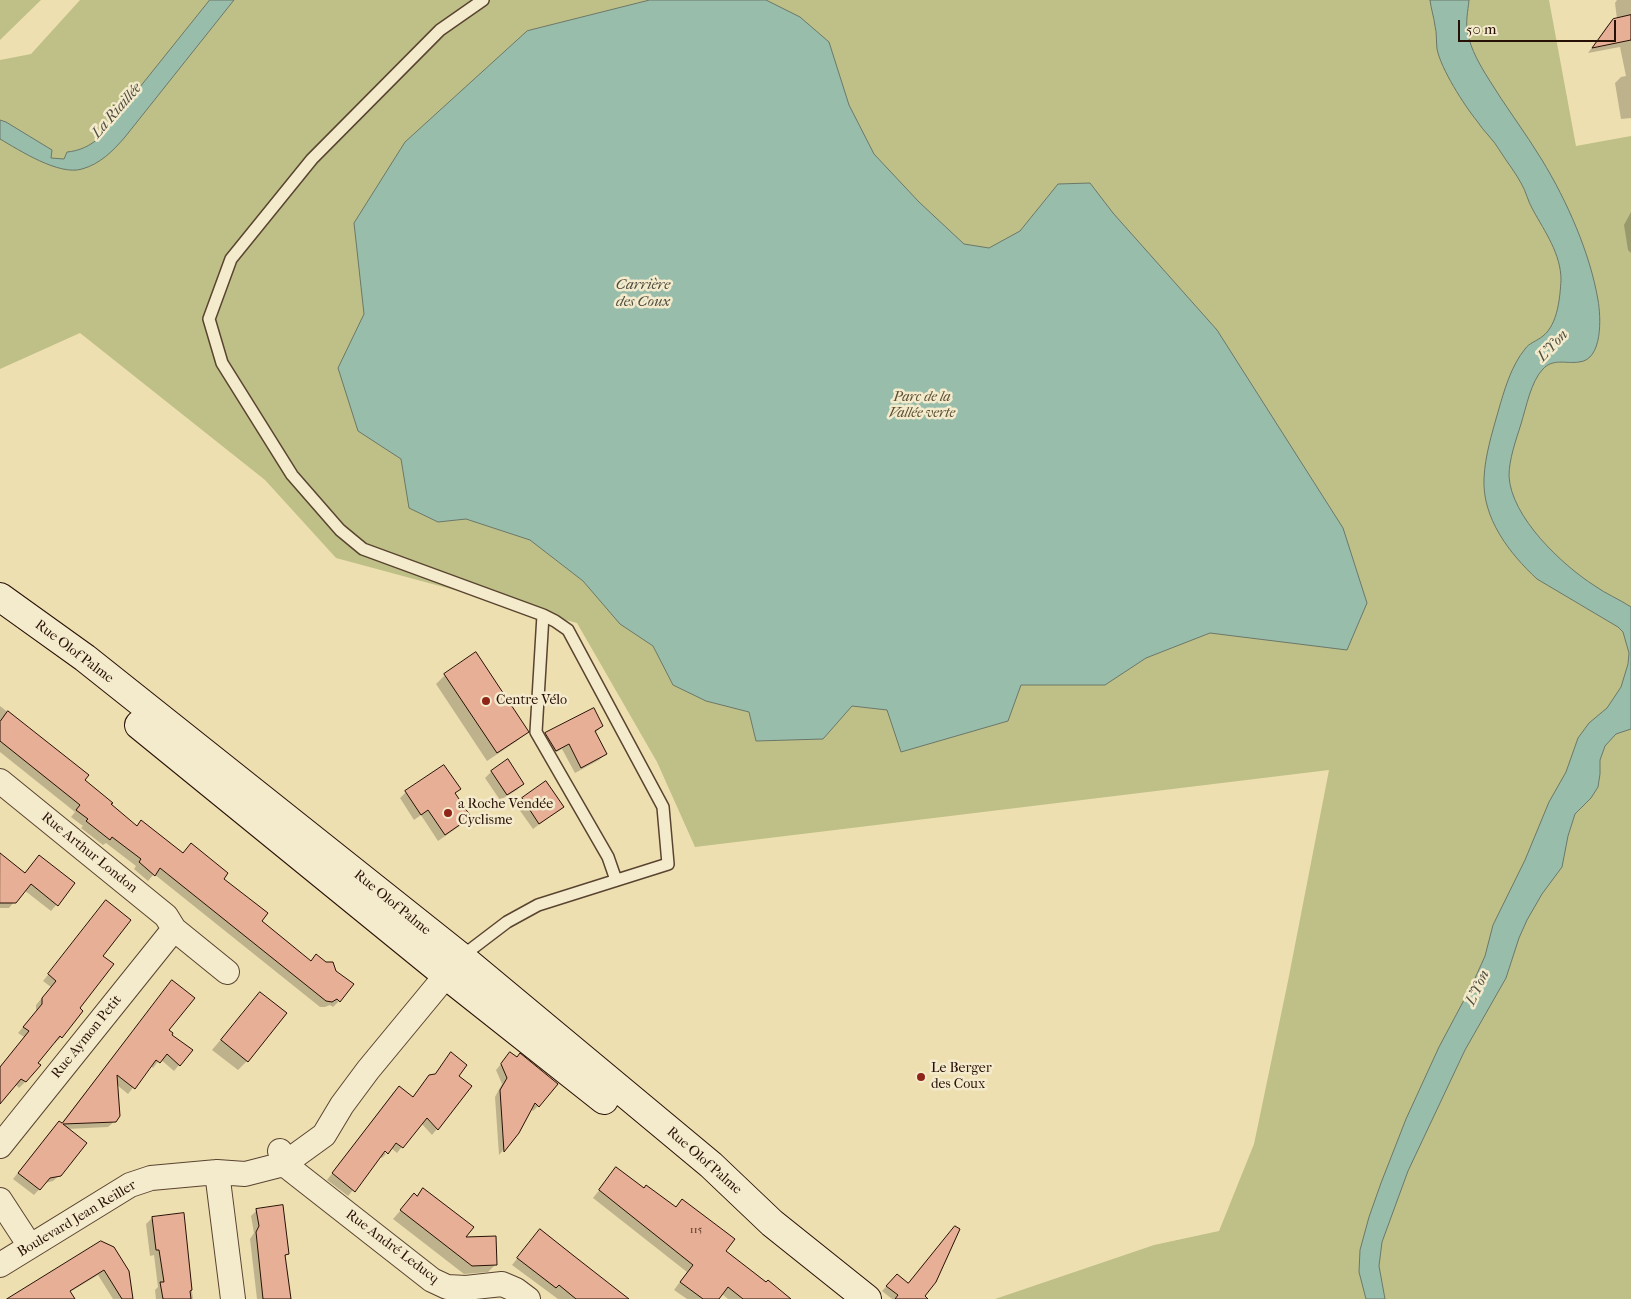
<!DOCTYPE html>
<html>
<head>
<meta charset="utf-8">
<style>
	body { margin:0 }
	#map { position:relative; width:1631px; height:1299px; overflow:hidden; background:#eedfb1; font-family:"IM FELL French Canon",serif }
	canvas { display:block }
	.scale { position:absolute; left:1458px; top:20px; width:158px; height:22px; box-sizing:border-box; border:2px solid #271005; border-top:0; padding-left:6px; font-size:15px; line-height:18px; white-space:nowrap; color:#271005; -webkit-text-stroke:4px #f4eacc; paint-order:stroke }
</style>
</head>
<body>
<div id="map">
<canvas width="1631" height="1299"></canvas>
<div class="scale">50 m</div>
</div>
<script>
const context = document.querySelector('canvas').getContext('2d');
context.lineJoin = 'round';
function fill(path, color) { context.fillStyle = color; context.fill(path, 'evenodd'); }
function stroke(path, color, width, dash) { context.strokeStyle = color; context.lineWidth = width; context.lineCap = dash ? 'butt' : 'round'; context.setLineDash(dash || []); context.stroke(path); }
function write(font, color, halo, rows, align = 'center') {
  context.font = font + ' "IM FELL French Canon",serif'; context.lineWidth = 5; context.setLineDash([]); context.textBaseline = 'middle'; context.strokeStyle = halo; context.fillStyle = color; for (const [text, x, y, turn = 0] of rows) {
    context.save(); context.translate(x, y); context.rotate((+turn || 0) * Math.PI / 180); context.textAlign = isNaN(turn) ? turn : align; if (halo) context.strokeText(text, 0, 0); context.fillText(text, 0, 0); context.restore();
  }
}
const green = new Path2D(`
	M0 0H41L0 40Z
	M80 0H1549L1576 146 1631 136V1299H995L1154 1245 1219 1231 1254 1144 1288 981 1329 770 695 847 657 762 577 623 336 558 265 480 80 333 0 369V60L31 54Z`);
const water = new Path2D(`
	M210 0H234L125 137C113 151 100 164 82 169 59 176 19 150 0 139V120L6 122 52 150 51 158 64 159 67 152C79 151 90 146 99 138Z
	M650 0H766L800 17 829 42 849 105 874 154 919 202 964 244 989 248 1020 231 1058 184 1090 183 1113 213 1217 330 1343 528 1367 603 1347 650 1210 633 1146 658 1105 685H1021L1008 721 901 752 887 710 852 706 823 739 756 741 749 712 706 701 673 685 653 646 620 624 583 581 530 540 466 519 438 522 409 508 401 459 358 431 338 368 364 314 354 223 405 142 527 31Z
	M1430 0H1469C1468 11 1465 23 1468 34 1471 50 1480 65 1488 78 1505 106 1525 132 1542 160 1567 201 1590 253 1598 300 1601 317 1603 360 1579 362 1566 364 1553 358 1543 369 1531 381 1526 408 1521 424 1516 440 1509 459 1509 476 1511 517 1562 565 1595 586 1606 594 1619 599 1631 607V729L1616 734 1605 746 1600 760V774L1598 787 1591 798 1575 814 1568 836 1562 867 1542 894 1527 920 1519 938 1506 978 1465 1050 1408 1171 1382 1242 1379 1266 1385 1299H1366L1359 1272 1360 1250 1369 1217 1381 1183 1406 1119 1439 1047 1472 985 1485 956 1493 925 1525 860 1549 802 1566 772 1578 738 1589 723 1607 708 1621 687 1628 664 1629 653 1623 632 1618 627 1537 579C1509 553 1482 518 1484 478 1485 456 1492 433 1498 412 1504 391 1511 366 1525 349 1529 343 1537 341 1543 336 1558 324 1560 297 1561 280 1561 254 1545 232 1533 210 1528 202 1526 191 1521 183 1515 172 1507 162 1500 151 1494 140 1484 132 1477 121 1464 105 1441 69 1437 49 1436 41 1437 33 1435 26 1434 17 1431 9 1430 0Z`);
const shadow = new Path2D(`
	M1617 0H1631V118L1621 119 1615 83 1621 77 1626 76 1620 47 1588 53 1607 26 1613 20 1617 19 1615 3Z
	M1631 212V253L1628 250 1624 225Z
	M445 675 527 732 517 741 487 761 436 684Z
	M0 706 87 775 83 781 137 827 222 879 261 921 339 1001 333 1007 330 1005 325 1007H320L154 874 148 881 134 869 136 866 106 843 103 845 81 828 83 826 71 817 75 812 0 752Z
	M602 726 595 733 606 754 599 760 575 773 562 749 549 756 540 740 546 734Z
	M491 772 523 784 517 790 500 800 485 778Z
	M546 783 562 807 533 829 516 805Z
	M459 789 454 794 470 817 464 823 438 841 421 815 414 820 400 798 406 792Z
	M0 854 24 874 33 863 74 884 51 911 24 890 9 908H0Z
	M106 902 101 956 78 1008 82 1011 61 1037 55 1043 54 1042 36 1063 39 1066 25 1082 19 1088 15 1084 0 1103V1067L24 1037 18 1033 36 1011V1005L51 987 43 981Z
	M172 981 168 1030 179 1065 174 1071 160 1059 153 1068 150 1066 128 1094 117 1085 115 1121 108 1127 67 1129 60 1175 53 1181 45 1183 34 1195 13 1179 51 1131 57 1125H60Z
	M260 993 247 1061 238 1070 212 1050Z
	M510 1053 538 1106 533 1111 531 1109 518 1133 499 1155 495 1097 502 1084 496 1070Z
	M451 1054 457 1076 470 1086 437 1129 432 1135 421 1123 397 1153 391 1148H380L386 1154 382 1158 380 1157 348 1196 327 1180 393 1093 399 1087 412 1098 423 1083 429 1076H433Z
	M616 1169 644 1190 675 1208 682 1200 725 1251 789 1299H728L722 1294 718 1299H687L674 1290 687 1272 593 1198Z
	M423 1189 463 1239 496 1264 488 1272 464 1274 393 1219 414 1195 416 1197Z
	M257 1210 287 1254 284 1257 289 1299H257L250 1239 254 1233 251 1216Z
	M182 1214 193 1299H156L155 1290 158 1287 154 1255 150 1256 146 1224 152 1218Z
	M540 1230 627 1299H558L512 1265Z
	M101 1243 132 1299H113L98 1275 70 1292 74 1299H9Z
	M892 1280 923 1296 926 1299H892L882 1291Z`);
const building = new Path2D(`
	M1631 15V40L1592 48 1613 19Z
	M476 652 529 732 497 753 444 674Z
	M594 708 603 726 595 731 607 754 581 768 569 744 556 751 545 733Z
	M8 711 89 775 85 780 113 803 111 804 137 826 141 820 183 853 191 843 228 873 224 879 268 913 262 921 311 961 316 954 326 962H333L336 971 354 984 340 1002 337 999 332 1002 326 1001 160 868 155 876 139 862 141 859 112 837 110 840 86 821 88 819 76 810 80 805 0 741V722Z
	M508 759 524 784 507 795 491 771Z
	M444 765 461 789 455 793 471 817 445 835 428 810 421 815 405 791Z
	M546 781 564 807 539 824 522 798Z
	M0 853 25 873 39 855 75 883 58 906 31 884 16 903H0Z
	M106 900 131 920 103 956 114 964 80 1008 83 1011 62 1038 60 1036 38 1063 41 1065 26 1082 21 1079 0 1104V1067L29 1031 23 1027 42 1004V998L56 981 48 974Z
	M172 980 195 998 169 1030 173 1033 172 1035 193 1050 180 1066 167 1054 160 1063 156 1060 135 1089 117 1075 120 1116 116 1122 63 1124 87 1143 61 1176 50 1178 40 1190 18 1173 59 1121 62 1123Z
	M260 992 287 1013 248 1062 221 1040Z
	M451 1052 467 1065 459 1076 472 1086 438 1130 427 1118 403 1148 396 1143 388 1154 385 1151 355 1192 332 1173 399 1086 413 1097 429 1075 435 1074Z
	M510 1052 517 1057 520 1053 558 1084 539 1107 535 1103 519 1133 504 1152 500 1090 507 1078 501 1064Z
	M616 1167 644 1188 646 1185 676 1207 682 1199 735 1239 726 1251 766 1282 768 1280 791 1299H743L728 1287 719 1299H703L680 1282 693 1265 599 1190Z
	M423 1188 474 1227 466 1237 496 1236 497 1265 472 1266 400 1210 414 1193 417 1196Z
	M283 1205 289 1254 285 1255 291 1299H263L256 1232 259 1226 256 1209Z
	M184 1213 192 1290 190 1291 191 1299H163L160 1282H164L159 1250H156L152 1217Z
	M955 1226 960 1229 936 1282 925 1296 928 1299H895L898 1295 886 1286 897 1274 908 1283Z
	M540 1229 574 1256 629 1299H576L559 1285 556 1288 517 1258Z
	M101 1241 114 1247 129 1271 133 1299H122L104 1270 70 1291 75 1299H7Z`);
const service = new Path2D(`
	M543 615 536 732 608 857 616 880
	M461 957 507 922 538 905 668 864 663 807 568 630 555 621 543 615 363 549 340 530 292 475 222 363 209 319 231 259 312 159 440 30 483 0`);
const minor = new Path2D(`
	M0 781 166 916 174 929 227 972
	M0 1146 174 929
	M280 1151 284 1164 432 1280 447 1287 466 1288 502 1284 516 1290 528 1299
	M217 1172 233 1299
	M0 1200 30 1246
	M0 1265 130 1185 151 1178 217 1172 245 1174 284 1164 324 1135 342 1105 368 1070 458 961`);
const secondary = new Path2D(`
	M0 597 85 658 461 957 711 1165 772 1223 867 1299
	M139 725 446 975 604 1100`);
const markers = [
	[486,701,5,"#8f2418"],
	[448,813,5,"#8f2418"],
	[921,1077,5,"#8f2418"]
];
const numberNames = [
	["115",696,1230]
];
const parkNames = [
	["Parc de la",922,398],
	["Vallée verte",922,414]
];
const streetNames = [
	["Rue Olof Palme",74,652,37],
	["Rue Arthur London",89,853,39],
	["Rue Olof Palme",392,903,39],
	["Rue Aymon Petit",87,1037,-51],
	["Rue Olof Palme",704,1161,41],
	["Boulevard Jean Reiller",77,1219,-31],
	["Rue André Leducq",392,1247,37]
];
const poiNames = [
	["Centre Vélo",496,701],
	["a Roche Vendée",458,805],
	["Cyclisme",458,821],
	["Le Berger",931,1069],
	["des Coux",931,1085]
];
const waterNames = [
	["La Riaillée",117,111,-49],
	["Carrière",643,285],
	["des Coux",643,302],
	["L'Yon",1553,346,-47],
	["L'Yon",1478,988,-65]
];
fill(green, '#bfc087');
fill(water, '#99bdab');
stroke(water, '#6b7869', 1);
fill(shadow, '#0003');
fill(building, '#e7af95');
stroke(building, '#271005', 1);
stroke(service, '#594430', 14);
stroke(minor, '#594430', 26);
stroke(secondary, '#271005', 30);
stroke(service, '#f4eacc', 11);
stroke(minor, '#f4eacc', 24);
stroke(secondary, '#f4eacc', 28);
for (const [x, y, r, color] of markers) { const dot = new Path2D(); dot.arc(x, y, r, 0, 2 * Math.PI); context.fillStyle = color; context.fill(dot); stroke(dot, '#f4eacc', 2); }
write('11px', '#573829', null, numberNames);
write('italic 14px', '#5c4e32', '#f4eacc', parkNames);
write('14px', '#271005', '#f4eacc', streetNames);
write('14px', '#271005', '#f4eacc', poiNames, 'left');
write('italic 15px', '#4f4d3f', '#f4eacc', waterNames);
</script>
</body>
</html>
